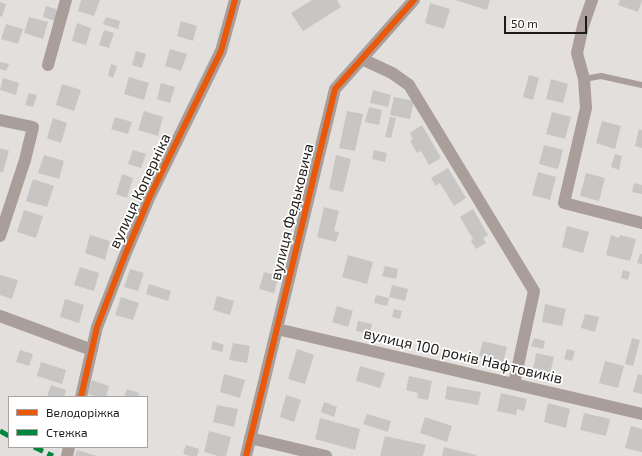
<!DOCTYPE html>
<html>
<head>
<meta charset="utf-8">
<style>
	body { margin:0 }
	#map { position:relative; width:642px; height:456px; overflow:hidden; background:#e2dfdc; font-family:"Exo 2",sans-serif }
	canvas { display:block }
	.legend { position:absolute; left:8px; top:396px; width:140px; height:52px; box-sizing:border-box; background:#fff; border:1px solid #a5a4a3; margin:0; padding:5px 7px; list-style:none; font-size:12px; color:#1d1b18 }
	.legend li { display:flex; align-items:center; gap:8px; height:20px }
	.legend b { width:20px; border:1px solid #a5a4a3 }
	.scale { position:absolute; left:504px; top:16px; width:83px; height:18px; box-sizing:border-box; border:2px solid #1d1b18; border-top:0; padding-left:5px; font-size:12px; line-height:14px; white-space:nowrap; color:#1d1b18; -webkit-text-stroke:3px #fff; paint-order:stroke }
</style>
</head>
<body>
<div id="map">
<canvas width="642" height="456"></canvas>
<ul class="legend">
<li><b style="height:5px;background:#e8590c"></b>Велодоріжка</li>
<li><b style="height:5px;background:#00873e"></b>Стежка</li>
</ul>
<div class="scale">50 m</div>
</div>
<script>
const context = document.querySelector('canvas').getContext('2d');
context.lineJoin = 'round';
function fill(path, color) { context.fillStyle = color; context.fill(path, 'evenodd'); }
function stroke(path, color, width, dash) { context.strokeStyle = color; context.lineWidth = width; context.lineCap = dash ? 'butt' : 'round'; context.setLineDash(dash || []); context.stroke(path); }
function write(font, color, halo, rows, align = 'center') {
  context.font = font + ' "Exo 2",sans-serif'; context.lineWidth = 3.5; context.setLineDash([]); context.textBaseline = 'middle'; context.strokeStyle = halo; context.fillStyle = color; for (const [text, x, y, turn = 0] of rows) {
    context.save(); context.translate(x, y); context.rotate((+turn || 0) * Math.PI / 180); context.textAlign = isNaN(turn) ? turn : align; if (halo) context.strokeText(text, 0, 0); context.fillText(text, 0, 0); context.restore();
  }
}
const building = new Path2D(`
	M81 0H100L94 16 78 11Z
	M312 0H337L341 7 303 31 291 13Z
	M455 0H490L487 10Z
	M620 0H642V1L638 12 618 5Z
	M0 2 6 4 2 17 0 16Z
	M430 3 450 9 444 29 425 23Z
	M46 6 59 10 56 21 43 17Z
	M29 17 48 22 43 39 24 33Z
	M106 17 120 21 118 29 103 24Z
	M181 21 197 26 193 41 177 36Z
	M77 23 91 28 86 45 72 41Z
	M6 24 23 29 18 44 1 39Z
	M104 30 114 33 109 48 99 45Z
	M170 49 187 54 181 71 165 66Z
	M136 51 146 54 142 68 132 65Z
	M0 62 9 64 6 71 0 69Z
	M111 64 117 66 113 78 108 76Z
	M529 75 539 78 533 100 523 97Z
	M129 77 149 83 144 100 124 94Z
	M3 78 19 83 16 95 0 90Z
	M551 79 568 84 563 103 546 99Z
	M161 83 175 87 170 103 157 99Z
	M62 84 81 90 74 111 56 105Z
	M373 90 391 95 388 107 370 103Z
	M29 93 37 95 33 107 25 105Z
	M394 97 414 101 410 119 390 115Z
	M369 107 382 110 379 125 365 122Z
	M144 111 163 117 158 136 138 130Z
	M347 111 363 114 355 151 339 148Z
	M552 112 571 117 565 139 546 134Z
	M115 117 132 122 128 134 111 129Z
	M390 117 396 118 391 138 385 137Z
	M53 118 67 123 61 143 47 138Z
	M602 121 621 126 615 149 596 143Z
	M422 125 441 158 429 165 421 151 417 153 410 141 413 139 410 133Z
	M639 129 642 130V148L635 146Z
	M544 145 563 150 558 169 539 164Z
	M0 148 9 151 3 172H0Z
	M133 150 146 154 141 168 128 164Z
	M374 150 387 153 385 162 372 159Z
	M615 154 622 156 619 170 611 167Z
	M44 155 64 161 59 179 38 173Z
	M336 155 351 159 343 192 329 189Z
	M448 168 466 198 454 206 440 183 436 186 431 178Z
	M538 172 556 177 550 200 532 195Z
	M586 173 605 178 599 201 580 196Z
	M122 174 133 178 127 198 116 194Z
	M33 179 54 186 47 207 26 201Z
	M634 183 642 185V194L632 192Z
	M324 207 339 211 334 231 339 232 336 242 317 237Z
	M473 209 488 235 483 238 486 243 476 249 471 241 473 239 460 217Z
	M24 210 43 216 36 238 17 232Z
	M567 226 589 232 583 253 562 247Z
	M90 235 110 241 105 260 85 253Z
	M611 235 619 238 620 235 636 239 630 261 606 255Z
	M640 254H642V264L637 263Z
	M348 255 373 262 367 284 342 277Z
	M385 266 398 269 396 279 382 276Z
	M80 267 99 273 94 291 74 285Z
	M130 269 144 273 138 291 124 287Z
	M623 270 630 272 628 280 621 278Z
	M264 272 279 276 274 293 259 289Z
	M0 275 18 280 12 299 0 295Z
	M149 284 171 291 168 301 146 294Z
	M392 285 408 289 405 301 389 297Z
	M376 295 389 298 387 306 374 303Z
	M217 296 234 301 230 315 213 310Z
	M121 297 139 303 133 320 115 315Z
	M65 299 84 305 79 323 60 317Z
	M545 304 566 309 562 326 542 322Z
	M337 306 353 311 348 327 332 322Z
	M394 309 402 311 400 319 392 317Z
	M585 314 599 317 595 332 581 328Z
	M358 321 372 324 370 334 356 331Z
	M534 338 545 341 543 349 531 346Z
	M632 338 640 340 633 366 625 364Z
	M213 341 224 345 222 352 211 349Z
	M483 341 507 347 503 362 479 356Z
	M233 343 250 346 247 363 229 360Z
	M297 349 314 355 305 384 288 379Z
	M567 349 575 351 572 361 564 359Z
	M20 350 33 354 29 366 16 362Z
	M536 353 554 357 550 373 533 370Z
	M605 361 624 366 618 388 599 383Z
	M41 362 66 370 62 384 37 376Z
	M360 366 385 373 380 388 356 381Z
	M224 374 245 380 240 398 220 392Z
	M638 374 642 375V394L633 392Z
	M409 376 432 381 428 400 417 398 418 393 406 390Z
	M92 380 109 386 106 397H98L88 394Z
	M51 385 66 390 64 397H47Z
	M447 386 481 392 478 405 445 399Z
	M127 389 139 393 138 397H124Z
	M501 393 527 399 524 411 517 409 516 415 497 411Z
	M286 395 301 400 294 422 280 417Z
	M324 402 337 407 334 417 321 412Z
	M548 403 570 409 566 428 544 422Z
	M217 405 238 409 234 427 213 422Z
	M584 413 610 419 606 436 580 430Z
	M367 414 391 421 388 432 363 424Z
	M425 417 452 426 447 442 420 433Z
	M320 418 360 429 355 450 315 439Z
	M631 426 642 429V452L625 448Z
	M209 431 231 437 226 456H218L204 452Z
	M385 436 426 445 423 456H380Z
	M186 445 199 449 197 456H190L183 454Z
	M444 447 476 455V456H442Z
	M77 450 97 456H75Z`);
const lane = new Path2D(`
	M584 79 601 76 642 85`);
const street = new Path2D(`
	M592 0 583 26 577 53 584 79 586 108 564 203 642 223
	M362 59 392 73 409 85 534 291 514 384
	M48 65 66 0
	M0 120 33 127 25 160 0 236
	M0 316 92 350
	M277 329 642 414
	M81 397 97 327 125 255 150 196 221 51 235 0
	M250 438 326 456
	M67 456 69 447
	M246 456 335 89 414 0`);
const quiet = new Path2D(`
	M0 431 9 436
	M34 447 53 456`);
const cycleway = new Path2D(`
	M81 397 97 327 125 255 150 196 221 51 235 0
	M246 456 335 89 414 0`);
const streetNames = [
	["вулиця Коперніка",140,191,-65],
	["вулиця Федьковича",292,212,-76],
	["вулиця 100 років Нафтовиків",463,356,13]
];
fill(building, '#c8c6c4');
stroke(lane, '#a99e99', 6);
stroke(street, '#a99e99', 12);
stroke(quiet, '#00873e', 5, [10, 5]);
stroke(cycleway, '#e8590c', 6);
write('15px', '#1d1b18', '#fff', streetNames);
</script>
</body>
</html>
